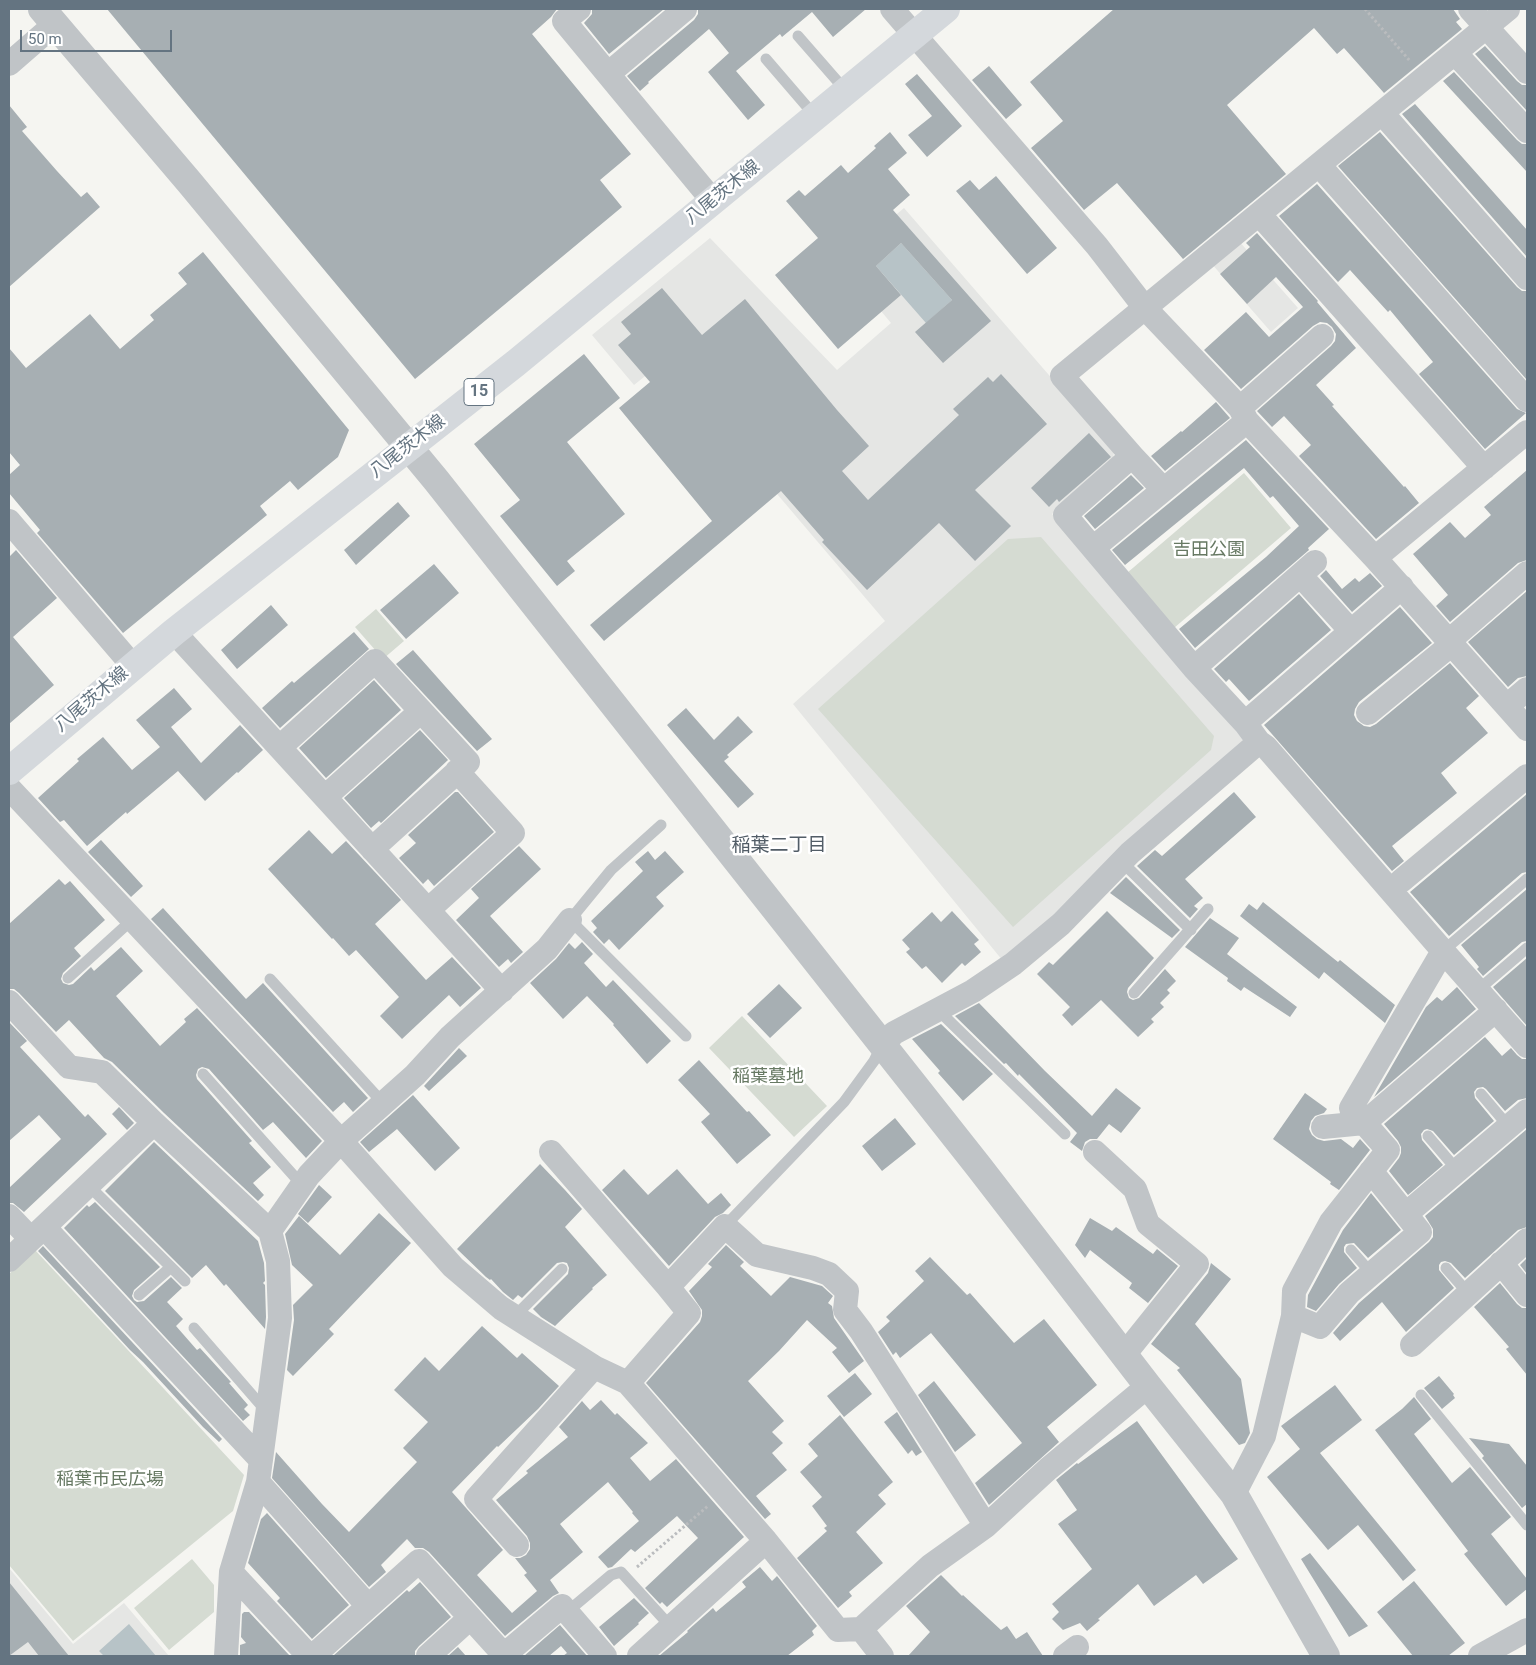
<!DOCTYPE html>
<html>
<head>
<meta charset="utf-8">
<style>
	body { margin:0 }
	#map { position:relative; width:1536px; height:1665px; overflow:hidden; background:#f5f5f1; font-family:Roboto,sans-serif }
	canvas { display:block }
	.frame { position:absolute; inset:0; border:10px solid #647481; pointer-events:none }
	.scale { position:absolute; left:20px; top:30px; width:152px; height:22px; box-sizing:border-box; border:2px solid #647481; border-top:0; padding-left:6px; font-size:15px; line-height:18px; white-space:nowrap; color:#647481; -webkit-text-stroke:4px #fff; paint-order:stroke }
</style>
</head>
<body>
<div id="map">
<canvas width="1536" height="1665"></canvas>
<div class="frame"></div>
<div class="scale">50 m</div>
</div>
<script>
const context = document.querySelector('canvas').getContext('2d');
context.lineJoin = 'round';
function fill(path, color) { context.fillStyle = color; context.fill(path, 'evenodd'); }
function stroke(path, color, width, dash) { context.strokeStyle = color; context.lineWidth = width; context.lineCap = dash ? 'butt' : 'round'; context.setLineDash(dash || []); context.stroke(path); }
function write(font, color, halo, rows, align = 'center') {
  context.font = font + ' Roboto,"Noto Sans JP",sans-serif'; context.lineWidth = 5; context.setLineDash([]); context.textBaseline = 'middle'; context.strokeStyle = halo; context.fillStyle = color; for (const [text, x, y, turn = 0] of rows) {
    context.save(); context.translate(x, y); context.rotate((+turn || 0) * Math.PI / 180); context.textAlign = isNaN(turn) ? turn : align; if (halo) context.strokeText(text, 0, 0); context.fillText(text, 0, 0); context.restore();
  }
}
const built = new Path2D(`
	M904 208 1114 450 1113 462 1052 514 1244 737 1239 750 1057 921 1003 961 793 704 885 621 664 361 634 385 592 335 710 238 837 370 891 323 840 262Z
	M1238 240 1298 308 1271 332 1211 263Z
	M9 1568 73 1644 124 1603 169 1656H9Z`);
const green = new Path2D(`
	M1244 473 1291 528 1174 628 1127 573Z
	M1041 537 1214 736 1211 750 1013 927 818 709 1008 539Z
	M376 609 404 641 383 659 355 627Z
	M742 1016 827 1106 794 1137 709 1048Z
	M35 1250 244 1475 233 1511 73 1641 9 1565V1274Z
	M192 1559 214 1585V1612L169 1650 134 1608Z`);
const water = new Path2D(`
	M901 243 952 300 926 323 876 266Z
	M129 1624 156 1656H104L99 1651Z`);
const building = new Path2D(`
	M107 9H557L551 17 532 34 631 154 600 180 622 207 415 379Z
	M592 9H664L609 54 584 23 592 14Z
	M698 9H866L833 37 812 12 782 37 780 34 736 71 765 105 748 120 708 72 729 53 709 29 648 82 649 83 640 91 627 76 694 20 698 14Z
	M1114 9H1453L1460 19 1456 22 1462 29 1384 93 1344 48 1337 54 1314 28 1227 105 1286 174 1183 259 1117 183 1084 210 1031 148 1063 121 1030 82Z
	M1485 46 1517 81 1522 85H1527V111L1475 54Z
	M989 66 1022 105 1006 119 972 80Z
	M1454 72 1517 140 1522 144H1527V172L1443 81Z
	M917 74 962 126 927 157 908 135 932 116 905 84Z
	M1415 104 1527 230V257L1402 114Z
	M9 105 27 127 22 131 57 171 81 197 87 192 100 207 9 287Z
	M890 132 907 153 888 169 910 195 893 210 991 321 943 363 915 332 952 300 901 243 876 266 901 295 838 349 775 275 818 238 786 201 799 190 805 196 841 165 848 173 876 148 874 146Z
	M1380 132 1517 287 1522 291H1527V380L1338 166Z
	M996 176 1057 248 1027 274 956 191 970 180 979 190Z
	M1317 184 1517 409 1526 413 1485 449 1419 374 1433 362 1390 310 1388 312 1350 270 1338 282 1279 216Z
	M1257 233 1318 301 1317 302 1356 348 1316 385 1334 405 1332 406 1404 487 1405 486 1419 503 1376 539 1299 456 1311 445 1284 416 1272 427 1257 411 1331 346 1335 341 1336 334 1332 327 1327 323 1320 322 1313 326 1241 389 1204 350 1246 312 1269 337 1303 307 1276 277 1247 304 1220 274 1250 247 1246 243Z
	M203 252 349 430 338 457 298 490 290 481 260 506 267 515 123 633 37 533 40 530 9 493V475L20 465 9 452V348L26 368 90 314 120 349 154 320 150 315 187 284 178 273Z
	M662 288 702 335 745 299 837 410 869 446 842 471 868 500 959 415 953 409 988 377 993 382 1001 374 1047 424 975 490 1011 526 975 561 939 523 867 590 822 542 824 540 781 491 604 641 590 625 712 521 619 408 650 382 618 345 631 334 621 322Z
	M584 354 620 398 567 442 625 514 567 561 575 571 557 586 500 516 520 500 474 444Z
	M1216 402 1230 418 1165 471 1151 456 1181 431 1182 432Z
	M1089 433 1111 457 1059 502 1057 499 1049 507 1031 488Z
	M1246 440 1329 529 1308 548 1309 550 1195 648 1179 629 1266 557 1299 526 1273 496 1270 498 1244 468 1125 565 1112 550Z
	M1527 470V560L1518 563 1450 622 1436 606 1448 595 1413 554 1450 522 1465 538 1491 515 1484 507Z
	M1131 475 1144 488 1095 529 1084 516Z
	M398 502 410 516 356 565 344 550Z
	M16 550 57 598 13 637 54 685 9 724V557Z
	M434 564 459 593 406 639 380 610Z
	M1326 570 1342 589 1355 578 1359 582 1370 573 1382 586 1352 612 1320 576Z
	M1527 591V676L1518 678 1508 687 1468 642Z
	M1299 594 1331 630 1249 701 1229 679 1226 682 1214 669Z
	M271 605 288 625 237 669 221 650Z
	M1400 607 1432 643 1359 702 1355 709 1354 715 1357 721 1364 726 1370 727 1376 724 1450 663 1479 696 1466 708 1488 733 1441 773 1457 793 1392 846 1404 861 1392 871 1264 725Z
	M354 632 369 649 280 728 262 708 292 681 294 683Z
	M413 650 492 739 477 751 396 664Z
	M374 680 401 710 326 778 299 748Z
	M174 688 192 709 171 727 201 763 240 725 263 750 238 773 237 772 205 801 178 771 127 814 126 812 87 846 64 820 60 822 38 798 79 761 77 759 103 737 132 770 160 747 136 720Z
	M686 708 714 740 738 716 753 732 727 755 729 757 724 761 754 794 738 808 667 725Z
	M420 730 448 760 381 823 379 821 371 828 344 798Z
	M455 792H458L494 832 434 886 428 879 423 884 399 858 416 843 408 835Z
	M1234 792 1256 817 1185 879 1203 898 1194 906 1198 909 1190 918 1137 866 1155 850 1162 856Z
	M1527 794V872L1522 873 1449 936 1410 892Z
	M309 830 332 854 346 841 401 900 375 924 426 980 452 957 481 988 460 1007 449 995 402 1039 380 1016 399 997 356 950 349 956 333 938 332 939 268 869Z
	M101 840 143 886 131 897 88 852Z
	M519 846 541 869 490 916 523 952 511 963 508 959 499 967 456 920 479 898 471 889Z
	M648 851 655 860 665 851 684 872 656 897 664 906 619 950 609 939 604 944 593 932 597 928 591 921 643 871 635 862Z
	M1126 877 1180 930 1172 938 1110 893Z
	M59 879 65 885 70 881 105 920 74 948 81 956 63 973 61 979 63 983 69 985 73 984 91 967 94 971 121 947 143 971 116 996 160 1046 186 1022 184 1019 197 1008 322 1141 306 1158 273 1122 263 1130 209 1069 202 1067 198 1069 196 1075 197 1079 252 1141 249 1143 271 1167 253 1183 264 1195 258 1201 164 1113 112 1062 104 1058 69 1020 56 1032 19 993 14 989H9V924Z
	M1527 889V941L1522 942 1483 976 1477 969 1479 967 1461 945Z
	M1263 902 1338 962 1340 960 1395 1005 1385 1023 1324 972 1319 979 1240 916 1249 904 1257 910Z
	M163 908 246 999 263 983 368 1098 353 1112 344 1102 333 1112 151 919Z
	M952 911 979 940 974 944 981 952 965 966 962 963 942 983 926 966 922 969 906 952 910 949 902 940 932 912 941 922Z
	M1107 911 1154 958 1128 988 1127 992 1129 998 1133 1000 1139 998 1165 969 1176 981 1167 990 1170 993 1160 1003 1164 1007 1151 1019 1154 1022 1138 1037 1101 1000 1072 1026 1062 1015 1070 1007 1037 974 1049 962 1053 965Z
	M1210 918 1239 938 1227 954 1297 1007 1290 1017 1244 987 1241 991 1227 981 1228 978 1185 947Z
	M582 942 593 954 584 963 606 987 613 980 671 1041 647 1064 613 1025 614 1024 588 997 587 996 563 1019 530 983 556 959 569 943 575 949Z
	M1527 958V1026L1493 987Z
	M779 984 802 1008 770 1038 747 1014Z
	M1457 987 1476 1009 1374 1097 1426 1007 1437 997 1442 1001Z
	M979 1003 1045 1071 1092 1116 1116 1088 1141 1108 1121 1133 1109 1124 1097 1139H1090L1085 1142 1082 1151 1070 1142 1077 1133 1019 1074 1018 1076 1006 1063 1004 1064 955 1016Z
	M9 1022 27 1041 20 1047 85 1117 88 1114 107 1134 24 1212 13 1203H9V1188L61 1139 39 1115 9 1141Z
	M941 1024 993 1074 963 1101 938 1073 940 1071 912 1039Z
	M1485 1037 1502 1056 1511 1048 1517 1055 1522 1059H1527V1098L1518 1100 1505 1111 1486 1089 1483 1087 1477 1088 1474 1092 1475 1098 1494 1121 1454 1155 1433 1131 1427 1129 1424 1130 1421 1134 1422 1140 1443 1165 1408 1195 1389 1171 1399 1158 1401 1153V1147L1398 1141 1384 1124Z
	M459 1048 467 1056 429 1091 424 1086Z
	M699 1060 747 1112 749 1111 771 1135 737 1164 701 1122 710 1114 678 1080Z
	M1305 1093 1327 1109 1324 1113 1315 1116 1311 1121 1309 1129 1312 1135 1317 1139 1324 1141 1341 1139 1353 1148 1360 1139 1370 1150 1339 1190 1330 1184 1331 1182 1273 1139Z
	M413 1095 460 1148 435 1171 397 1129 369 1152 360 1142Z
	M119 1107 134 1123 127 1130 112 1114Z
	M895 1118 916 1144 882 1171 862 1146Z
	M1527 1129V1227L1518 1230 1465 1278 1451 1263 1445 1261 1441 1262 1439 1265V1270L1454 1288 1406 1332 1382 1302 1340 1341 1333 1333 1359 1303 1429 1242 1433 1237V1229L1425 1216Z
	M154 1142 258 1241 264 1263 265 1281 263 1283 265 1285 266 1317 265 1329 226 1284 224 1286 206 1265 192 1278 105 1191Z
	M540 1164 565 1190 582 1209 565 1227 607 1275 592 1288 593 1289 555 1326 541 1317 533 1309 568 1274 569 1268 567 1263 563 1262 557 1263 522 1298 518 1295 513 1300 503 1292 491 1279 490 1280 486 1277 457 1249Z
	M624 1169 648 1195 677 1169 708 1204 721 1193 731 1205 723 1213 715 1217 669 1266 602 1190Z
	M319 1185 332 1197 308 1223 298 1214Z
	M1371 1193 1401 1230 1368 1258 1354 1243 1346 1244 1344 1247V1252L1357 1268 1339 1284 1316 1311 1307 1307 1308 1295 1343 1230Z
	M95 1202 160 1267 134 1290 132 1296 134 1300 137 1302 144 1301 171 1277 182 1288 167 1302 183 1319 176 1326 197 1350 200 1348 231 1382 229 1383 248 1405 244 1409 250 1415 243 1421 64 1228 87 1205 89 1207Z
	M379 1213 411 1243 329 1329 334 1334 293 1376 287 1370 294 1320 293 1305 313 1285 292 1265 285 1234 299 1216 340 1255Z
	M1090 1218 1112 1231 1116 1227 1153 1254 1157 1249 1178 1266 1148 1303 1129 1288 1132 1283 1090 1250 1085 1258 1075 1245Z
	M726 1245 744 1262 740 1266 771 1296 790 1277 822 1286 833 1296 828 1303 832 1306 834 1318 864 1361 849 1373 832 1352 837 1348 807 1320 779 1351 748 1381 784 1421 772 1432 783 1443 772 1453 787 1470 756 1496 771 1514 765 1519 646 1383 700 1322 702 1316V1310L689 1291 712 1267 708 1264Z
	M43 1246 222 1439 219 1442 203 1427 143 1362 130 1350 83 1299 38 1251Z
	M930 1257 967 1295 970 1293 1014 1343 1044 1319 1097 1385 1047 1427 1059 1442 989 1505 975 1483 1022 1443 931 1333 900 1358 896 1352 893 1355 878 1332 890 1321 886 1317 924 1281 915 1271Z
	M1527 1258V1274L1520 1265Z
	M1211 1263 1231 1279 1195 1324 1241 1379 1250 1433 1245 1443 1239 1445 1177 1370 1180 1368 1151 1344 1208 1273Z
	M1500 1283 1517 1304 1522 1308H1527V1375L1506 1349 1509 1347 1474 1307Z
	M482 1326 517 1358 522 1353 559 1386 538 1409 498 1447 497 1446 452 1492 503 1550 477 1575 512 1613 537 1591 524 1575 527 1573 515 1558H520L526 1555 530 1549V1543L527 1536 496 1500 528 1473 526 1471 568 1437 559 1427 582 1401 590 1410 601 1400 615 1415 617 1413 648 1443 630 1458 650 1481 676 1459 744 1537 667 1607 662 1602 660 1604 645 1588 698 1538 677 1516 635 1552 631 1549 612 1567 608 1568 598 1557 639 1521 632 1513 633 1512 608 1482 560 1524 583 1552 550 1580 559 1593 553 1596 505 1636 429 1552 423 1548H415L407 1539 381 1565 386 1572 369 1587 272 1478 276 1452 322 1504 349 1532 417 1462 403 1448 428 1422 394 1390 425 1357 439 1371Z
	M855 1373 872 1394 844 1417 827 1396Z
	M1439 1376 1454 1394 1453 1395 1455 1398 1442 1409 1424 1388Z
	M934 1381 976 1435 955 1452 918 1395Z
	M1335 1385 1362 1420 1320 1453 1416 1570 1403 1581 1358 1525 1328 1550 1267 1477 1300 1449 1281 1426Z
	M1414 1397 1431 1419 1414 1434 1452 1483 1470 1467 1511 1517 1491 1534 1527 1579V1589L1506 1606 1464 1554 1468 1551 1375 1430 1402 1409Z
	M897 1412 922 1452 916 1456 912 1450 908 1454 884 1422Z
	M840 1415 893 1482 878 1495 886 1504 856 1532 883 1563 849 1592 852 1596 838 1608 797 1558 827 1531 824 1528 827 1526 812 1506 822 1497 800 1472 818 1456 808 1444Z
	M1137 1421 1238 1559 1203 1584 1196 1575 1154 1606 1138 1584 1098 1619 1100 1620 1087 1631 1080 1623 1063 1630 1052 1619 1059 1612 1052 1604 1092 1569 1058 1524 1077 1510 1056 1480 1077 1463 1078 1464Z
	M1469 1438 1509 1444 1527 1466V1504L1522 1508 1482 1458 1484 1456Z
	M267 1513 349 1605 312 1639 277 1601 280 1598 248 1563 261 1519Z
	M1310 1553 1368 1626 1349 1637 1301 1559Z
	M760 1567 772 1581 777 1576 817 1626 812 1631 814 1635 787 1656H659L688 1632 687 1631 713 1608 716 1612 746 1587 742 1582Z
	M941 1575 962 1596 963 1595 1001 1630 1007 1626 1016 1639 1027 1632 1043 1656H908L930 1632 906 1606Z
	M1414 1581 1465 1643 1448 1656H1413L1377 1612Z
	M9 1582 69 1656H39L28 1642 9 1656Z
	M420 1582 451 1617 419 1646 415 1651V1656H333L407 1590 409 1592Z
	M634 1598 649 1613 638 1623 639 1624 614 1646 599 1627Z
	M244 1612H249L290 1656H240V1645L246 1643 241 1637 242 1614Z
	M560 1625 587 1656H563L567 1653 561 1646 549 1656H524Z
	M458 1647 466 1656H448Z`);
const path = new Path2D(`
	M1365 9 1410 61
	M637 1567 708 1506`);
const service = new Path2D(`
	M798 36 846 91
	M766 59 815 116
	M661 825 611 870 570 920 686 1036
	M1121 861 1191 930
	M1443 951 1527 879
	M68 978 133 919
	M270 979 383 1103
	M1478 990 1527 948
	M1134 993 1208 909
	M938 1010 1065 1134
	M203 1074 302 1185
	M1481 1094 1509 1127
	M1428 1136 1458 1171
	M88 1185 185 1281
	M725 1226 844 1102 874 1061 882 1045
	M1351 1250 1372 1274
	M1446 1268 1468 1293
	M139 1295 171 1267
	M514 1317 562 1269
	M194 1328 266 1411
	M1421 1395 1527 1525
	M567 1612 611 1575 621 1572 671 1627`);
const minor = new Path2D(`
	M579 9 564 21 713 201
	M892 9 1097 246 1145 308 1240 408 1247 421 1375 558 1527 729
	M1470 9 1527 72
	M1455 53 1527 131
	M9 64 55 24
	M608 74 685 9
	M1382 113 1527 278
	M1319 165 1527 400
	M1259 214 1484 468
	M1240 408 1322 336
	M1132 456 1163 489
	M9 521 133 666
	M1093 548 1247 421
	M1375 558 1527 432
	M1300 575 1351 631
	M174 632 502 991
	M1449 641 1527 573
	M1194 668 1315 562
	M1507 706 1527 689
	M1368 713 1452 644
	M1245 723 1402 587
	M1259 742 1266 747 1443 951 1527 1046
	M280 747 375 661 468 762 372 849
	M9 788 341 1141 453 1267 501 1308 594 1367
	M325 797 421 711
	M1401 881 1527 776
	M428 910 513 833 457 771
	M9 1002 69 1067 102 1072 154 1123 270 1231
	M882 1045 894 1033 973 991 1013 964 1061 924 1130 853 1259 742 1245 723 1194 668 1065 515 1132 456 1062 376 1508 9
	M1323 1127 1364 1123 1496 1010
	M551 1152 668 1287
	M1095 1152 1135 1189 1148 1224 1197 1264 1124 1355
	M1406 1214 1527 1111
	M9 1216 31 1239
	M44 1227 261 1460
	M9 1260 154 1123
	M1501 1263 1527 1295
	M1293 1316 1320 1327 1349 1293 1420 1232 1371 1171
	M1412 1345 1527 1240
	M628 1383 689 1313 668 1287 725 1226 757 1255 813 1268 829 1274 847 1291 845 1310 861 1331 986 1526
	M258 1482 368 1606
	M1234 1494 1264 1436 1293 1316 1294 1291 1331 1222 1388 1150 1351 1108 1443 951
	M517 1545 476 1499 594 1367 628 1383 766 1541 838 1630 861 1629 930 1566 986 1526 1048 1469 1148 1386
	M231 1572 309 1656
	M861 1629 882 1656
	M504 1655 562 1606 605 1656
	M226 1656 231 1572 258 1482 280 1318 278 1261 270 1231 309 1175 341 1141 415 1075 450 1037 547 949 570 920
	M313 1656 419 1561 505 1656
	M428 1656 470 1618
	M639 1656 766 1541
	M1065 1656 1077 1647
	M1480 1656 1527 1630`);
const tertiary = new Path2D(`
	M42 9 190 183 436 480 979 1167 1148 1386 1234 1494 1326 1656`);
const primary = new Path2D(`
	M9 771 174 632 516 363 946 9`);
const shields = [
	[479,392,30]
];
const shieldNames = [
	["15",479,392]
];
const streetNames = [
	["八尾茨木線",723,193,-39],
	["八尾茨木線",408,447,-38],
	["八尾茨木線",92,700,-40]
];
const parkNames = [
	["吉田公園",1209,550],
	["稲葉墓地",768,1077],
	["稲葉市民広場",110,1480]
];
const neighbourhoodNames = [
	["稲葉二丁目",779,846]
];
fill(built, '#e5e6e4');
fill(green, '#d5dbd2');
fill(water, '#b7c3c7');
fill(building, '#a7afb3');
stroke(path, '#babcbe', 3, [2.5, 2.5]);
stroke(service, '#c0c4c7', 11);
stroke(minor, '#c0c4c7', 24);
stroke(tertiary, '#c0c4c7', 28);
stroke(primary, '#d4d8dc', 28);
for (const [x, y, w] of shields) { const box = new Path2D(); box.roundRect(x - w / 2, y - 13.5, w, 27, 4); context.fillStyle = '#fff'; context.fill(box); stroke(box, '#647481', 1); }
write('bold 16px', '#647481', null, shieldNames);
write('18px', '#647481', '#fff', streetNames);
write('18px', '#677963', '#fff', parkNames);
write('19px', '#525d67', '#fff', neighbourhoodNames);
</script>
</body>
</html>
